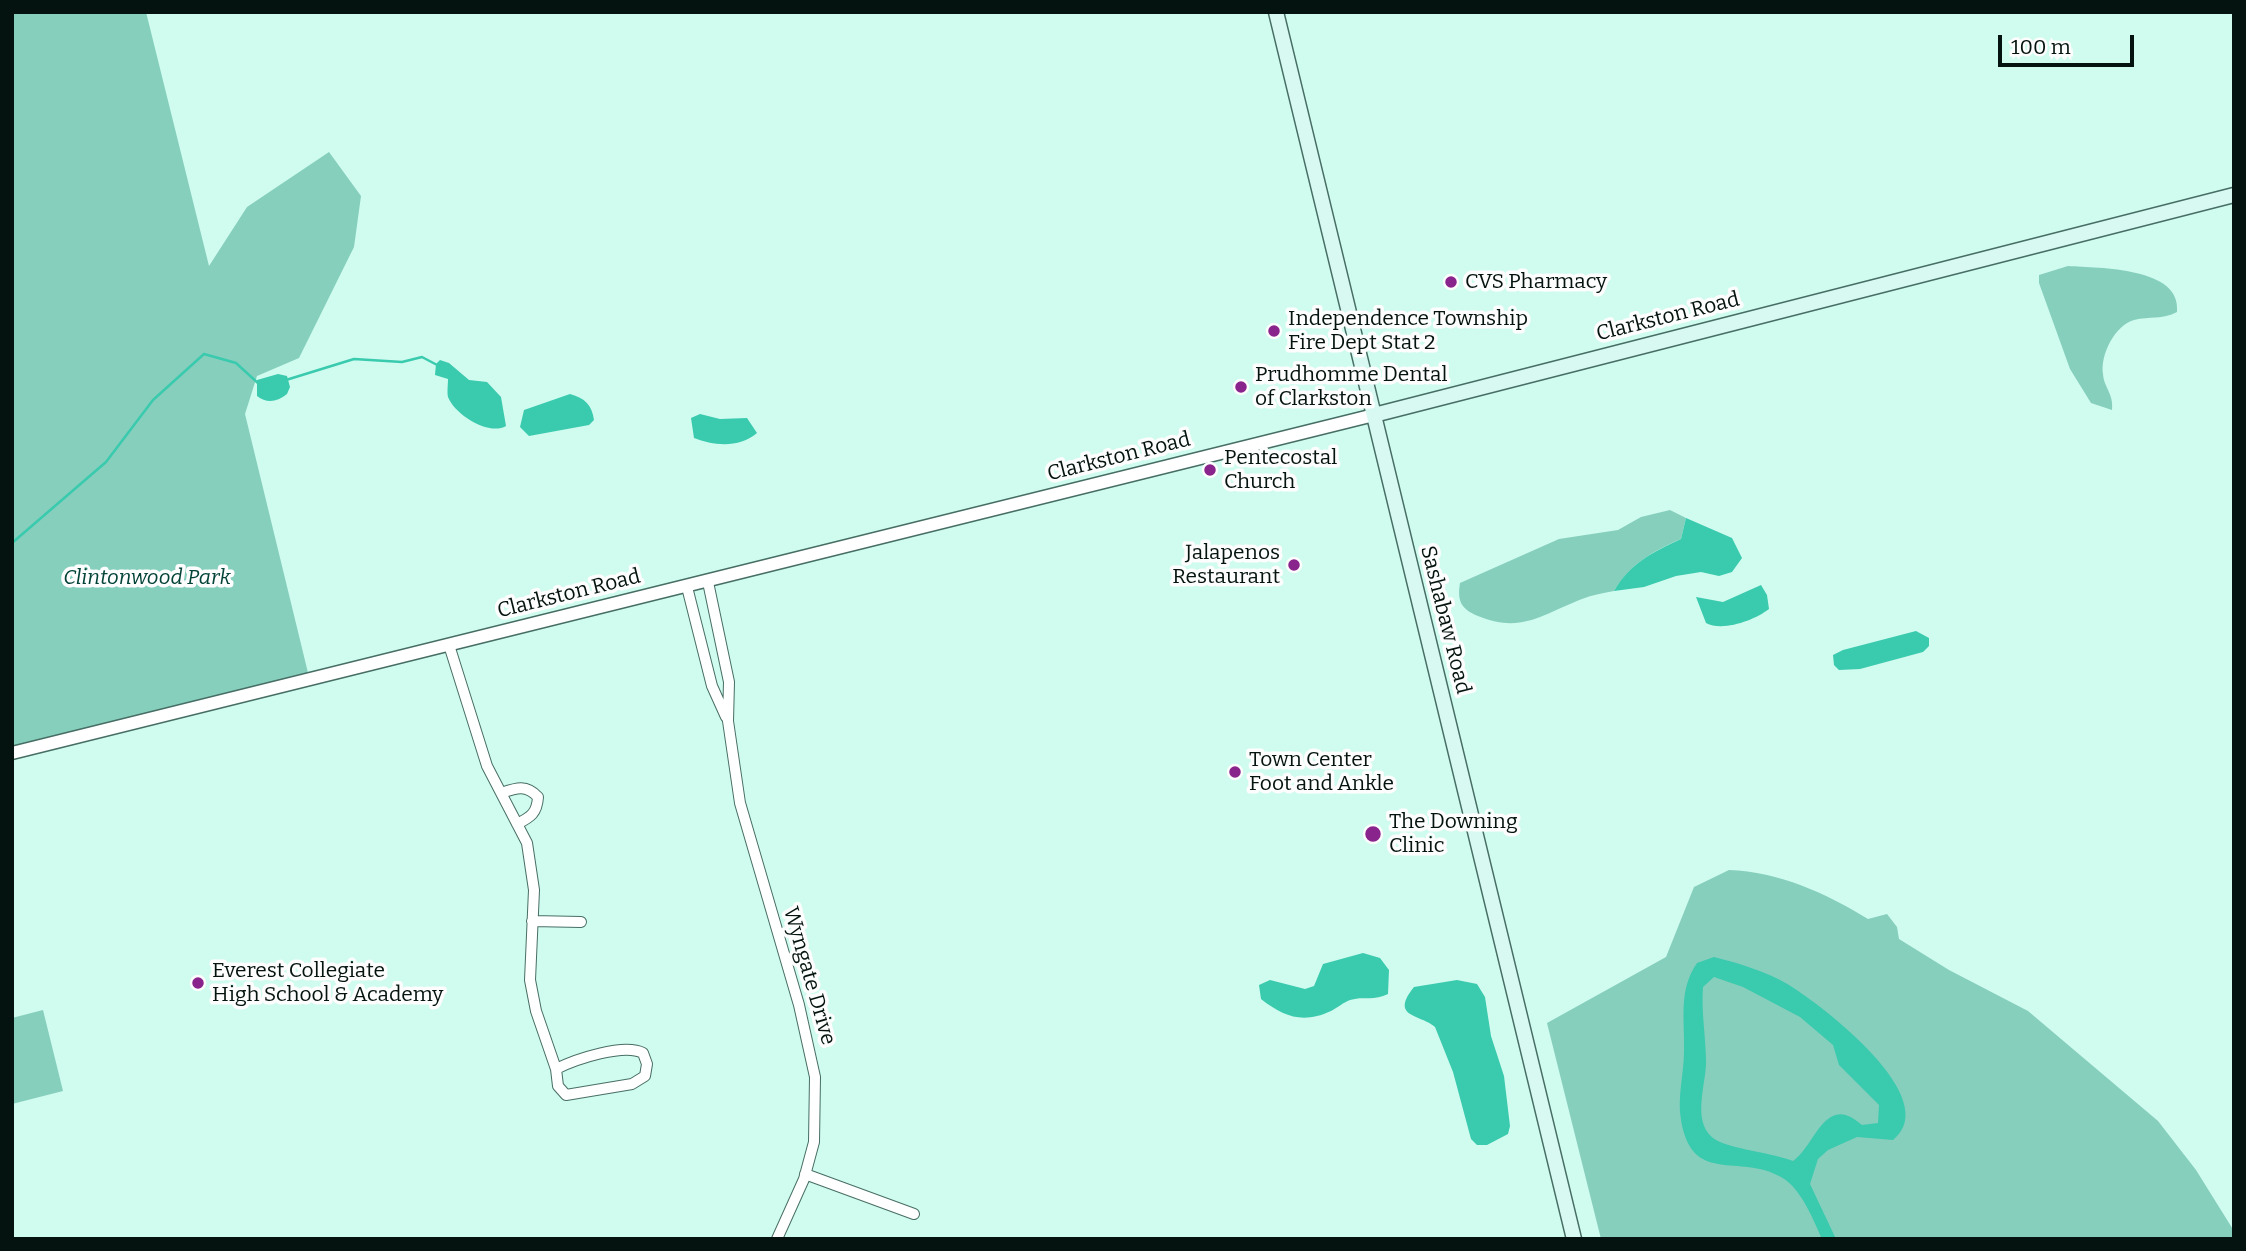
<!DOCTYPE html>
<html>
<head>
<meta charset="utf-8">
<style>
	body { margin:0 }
	#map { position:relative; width:2246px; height:1251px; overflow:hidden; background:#d0fbef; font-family:Bitter,serif }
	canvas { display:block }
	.frame { position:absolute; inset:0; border:14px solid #04130f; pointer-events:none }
	.scale { position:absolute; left:1998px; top:35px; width:136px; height:32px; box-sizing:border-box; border:4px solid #04130f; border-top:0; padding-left:9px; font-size:21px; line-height:24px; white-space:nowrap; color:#04130f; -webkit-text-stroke:5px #fdfdfd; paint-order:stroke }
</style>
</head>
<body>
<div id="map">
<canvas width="2246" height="1251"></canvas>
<div class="frame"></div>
<div class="scale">100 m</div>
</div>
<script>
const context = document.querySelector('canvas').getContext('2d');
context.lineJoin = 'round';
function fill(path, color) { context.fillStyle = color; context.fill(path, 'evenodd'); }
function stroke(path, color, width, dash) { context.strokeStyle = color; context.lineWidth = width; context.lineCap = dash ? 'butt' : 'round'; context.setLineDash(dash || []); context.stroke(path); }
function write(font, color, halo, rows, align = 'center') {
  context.font = font + ' Bitter,serif'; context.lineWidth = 7; context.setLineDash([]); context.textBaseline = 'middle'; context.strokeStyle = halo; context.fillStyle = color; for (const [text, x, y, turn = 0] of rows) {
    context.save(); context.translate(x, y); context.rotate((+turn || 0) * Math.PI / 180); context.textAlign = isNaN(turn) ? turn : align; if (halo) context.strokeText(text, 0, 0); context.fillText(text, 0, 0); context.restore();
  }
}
const green = new Path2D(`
	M12 12H146L209 266 247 207 329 152 361 196 354 247 299 358 257 376 245 414 310 681 12 754Z
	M2068 266C2099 268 2182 267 2177 312 2162 320 2150 316 2134 320 2115 325 2100 355 2103 374 2104 388 2114 394 2112 410L2091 403 2070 369 2039 283V275Z
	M1670 510 1686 518 1681 539C1653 551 1630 564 1614 591 1604 593 1592 595 1582 599 1543 614 1522 634 1478 616 1461 609 1457 601 1460 583L1559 539 1618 530 1641 517Z
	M1729 870C1779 872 1826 893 1868 919L1887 914 1897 927 1899 939 1949 970 2028 1011 2158 1121 2196 1170 2234 1231V1239H1601L1547 1023 1666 957 1694 887Z
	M43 1010 63 1091 12 1104V1018Z`);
const water = new Path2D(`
	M440 360 449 363 469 380 487 382 501 397 506 426C489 436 455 415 448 397 447 392 448 384 448 379L435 375 436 364Z
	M278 374 287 376 290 387 287 394C277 402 267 404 257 396V380Z
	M570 394C585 398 592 405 594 420L589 425 529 436 520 427 524 410Z
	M700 414 720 419 747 418 757 433C740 448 714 446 694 438L691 418Z
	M1686 518 1732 538 1742 558 1732 572 1719 576 1701 572 1676 576 1644 587 1614 591C1630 563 1653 552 1681 539Z
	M1761 585 1767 595 1769 609C1755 620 1723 632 1706 623L1696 597 1723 602Z
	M1916 631 1929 638V646L1923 652 1860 669 1839 670 1834 665 1833 655 1843 650Z
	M1363 953 1380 958 1389 970 1388 994C1375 1001 1363 996 1350 1000 1344 1002 1337 1008 1331 1011 1303 1024 1284 1017 1261 999L1259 985 1270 980 1305 989 1314 986 1323 964Z
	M1714 957C1738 963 1768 972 1789 985 1823 1006 1945 1099 1893 1140L1857 1137 1828 1150 1818 1159 1810 1184 1836 1239H1822C1813 1219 1801 1188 1781 1177 1739 1153 1692 1186 1681 1120 1677 1097 1684 1074 1684 1051 1685 1019 1678 991 1697 963ZM1714 977 1743 987 1800 1017 1833 1045 1839 1065 1879 1105 1878 1123 1862 1125C1825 1092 1817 1143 1793 1161 1772 1153 1739 1150 1720 1142 1689 1128 1706 1087 1706 1062 1706 1037 1701 1012 1703 987Z
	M1457 980 1477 984 1485 997 1491 1036 1504 1076 1510 1126 1508 1134 1487 1145H1477L1471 1139 1453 1072 1435 1027C1421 1014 1389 1018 1414 987Z`);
const stream = new Path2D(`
	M286 380 354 359 402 362 422 357 439 366
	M12 543 106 462 153 400 204 354 236 363 259 384`);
const minor = new Path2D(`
	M708 582 729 682 728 721 740 803 799 1005 815 1077 814 1142 804 1179 777 1239
	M687 587 712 686 726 717
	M449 645 487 766 527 843 534 890 530 980 536 1011 556 1069 558 1086 566 1095 632 1084 645 1076 647 1064 643 1053C624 1043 576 1059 556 1069
	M501 793C516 788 526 784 538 797 537 813 531 817 517 824
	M532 921 581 922
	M805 1174 914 1214`);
const tertiary = new Path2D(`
	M12 753 1374 415`);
const secondary = new Path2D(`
	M1276 12 1574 1239
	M1374 415 2234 195`);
const markers = [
	[1451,282,7,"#88248b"],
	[1274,331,7,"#88248b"],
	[1241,387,7,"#88248b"],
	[1210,470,7,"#88248b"],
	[1294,565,7,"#88248b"],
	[1235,772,7,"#88248b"],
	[1373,834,9,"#88248b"],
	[198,983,7,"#88248b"]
];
const poiNames = [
	["CVS Pharmacy",1465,282],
	["Independence Township",1288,319],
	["Fire Dept Stat 2",1288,343],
	["Prudhomme Dental",1255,375],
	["of Clarkston",1255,399],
	["Pentecostal",1224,458],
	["Church",1224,482],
	["Jalapenos",1280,553,"right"],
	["Restaurant",1280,577,"right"],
	["Town Center",1249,760],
	["Foot and Ankle",1249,784],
	["The Downing",1389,822],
	["Clinic",1389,846],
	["Everest Collegiate",212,971],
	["High School & Academy",212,995]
];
const streetNames = [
	["Clarkston Road",1668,317,-14],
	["Clarkston Road",1119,457,-14],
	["Clarkston Road",569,594,-14],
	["Sashabaw Road",1445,620,76],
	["Wyngate Drive",809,976,74]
];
const parkNames = [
	["Clintonwood Park",147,578]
];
fill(green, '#86cfbd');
fill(water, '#3acaae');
stroke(stream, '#3acaae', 2.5);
stroke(minor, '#476e64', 12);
stroke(tertiary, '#476e64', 15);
stroke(secondary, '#476e64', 17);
stroke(minor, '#fff', 10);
stroke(tertiary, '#fff', 12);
stroke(secondary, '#d7f9f1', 14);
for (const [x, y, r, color] of markers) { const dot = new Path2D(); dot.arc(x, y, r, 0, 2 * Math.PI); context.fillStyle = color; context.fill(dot); stroke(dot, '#fdfdfd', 2.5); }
write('21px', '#04130f', '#fdfdfd', poiNames, 'left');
write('21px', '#04130f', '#fdfdfd', streetNames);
write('italic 21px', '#034338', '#fdfdfd', parkNames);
</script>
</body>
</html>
